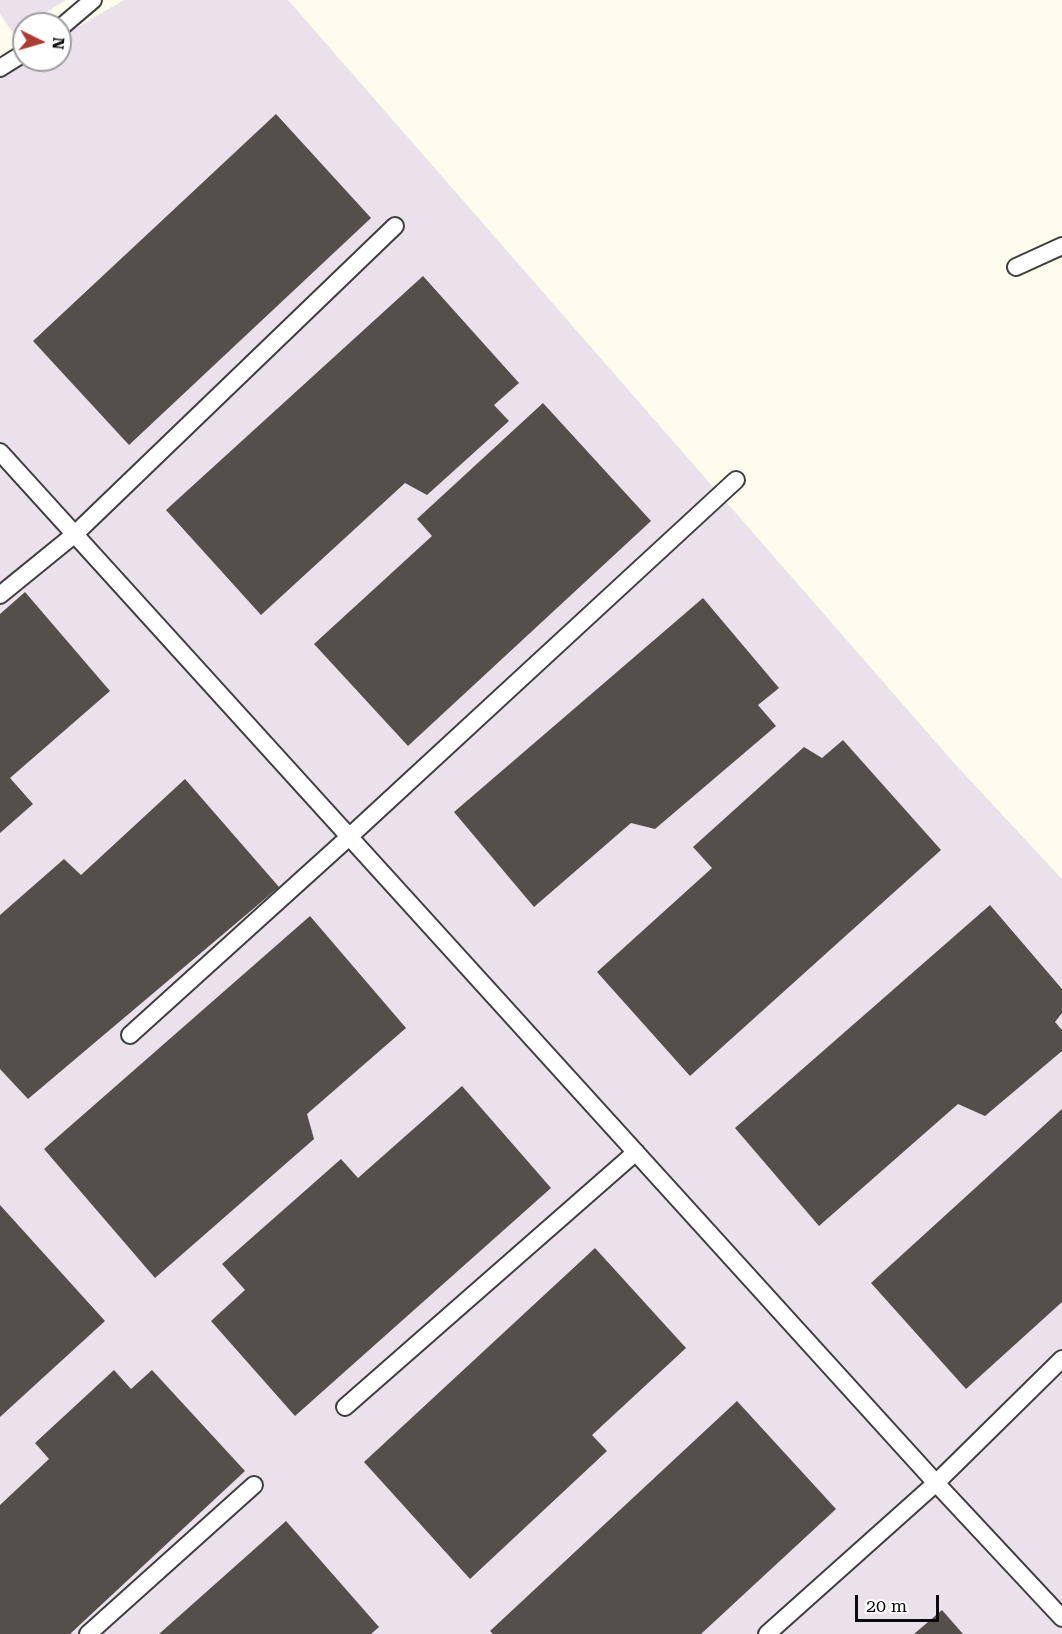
<!DOCTYPE html>
<html>
<head>
<meta charset="utf-8">
<style>
	body { margin:0 }
	#map { position:relative; width:1062px; height:1634px; overflow:hidden; background:#fdfced; font-family:"Roboto Serif",serif }
	canvas { display:block }
	.north { position:absolute; left:12px; top:12px; width:60px; height:60px; box-sizing:border-box; background:#fff; border:2px solid #9e9e9e; border-radius:50%; rotate:95deg; font-size:16px; font-weight:700; line-height:24px; text-align:center; color:#0c0c0c }
	.north::after { content:''; display:block; margin:auto; width:21px; height:27px; background:#af3c32; clip-path:polygon(50% 0,100% 100%,50% 72%,0 100%) }
	.scale { position:absolute; left:855px; top:1595px; width:84px; height:27px; box-sizing:border-box; border:3px solid #0c0c0c; border-top:0; padding-left:8px; font-size:18px; line-height:21px; white-space:nowrap; color:#0c0c0c; -webkit-text-stroke:4px #fff; paint-order:stroke }
</style>
</head>
<body>
<div id="map">
<canvas width="1062" height="1634"></canvas>
<div class="north">N</div>
<div class="scale">20 m</div>
</div>
<script>
const context = document.querySelector('canvas').getContext('2d');
context.lineJoin = 'round';
function fill(path, color) { context.fillStyle = color; context.fill(path, 'evenodd'); }
function stroke(path, color, width, dash) { context.strokeStyle = color; context.lineWidth = width; context.lineCap = dash ? 'butt' : 'round'; context.setLineDash(dash || []); context.stroke(path); }
const industrial = new Path2D(`
	M0 0H66L27 24H24V26L13 33 0 14Z
	M124 0H288L954 763 1062 879V1634H0V72L24 60H60V37Z`);
const building = new Path2D(`
	M276 114 371 218 129 445 33 341Z
	M423 276 519 383 494 405 509 421 427 495 405 483 261 615 166 510Z
	M543 403 651 521 408 746 314 644 432 536 417 519Z
	M25 592 110 691 10 778 33 804 0 833V614Z
	M703 598 779 688 758 705 776 726 655 829 631 823 534 907 454 812Z
	M843 740 941 850 690 1076 597 972 712 868 693 847 804 747 822 758Z
	M185 779 279 887 28 1099 0 1069V915L64 859 81 875Z
	M990 905 1062 989V1013L1055 1022 1062 1030V1051L985 1116 958 1104 819 1226 735 1128Z
	M310 916 406 1028 307 1114 314 1139 155 1278 44 1149Z
	M462 1086 551 1188 295 1416 211 1321 245 1290 222 1264 341 1159 358 1178Z
	M1062 1109V1302L966 1389 871 1283Z
	M0 1205 105 1321 0 1417Z
	M595 1248 686 1348 592 1435 607 1451 470 1579 364 1462Z
	M114 1370 131 1389 152 1370 245 1471 70 1634H0V1505L49 1459 35 1443Z
	M737 1401 836 1509 701 1634H493L490 1631Z
	M286 1521 379 1627 371 1634H159Z
	M942 1610 963 1634H914Z`);
const service = new Path2D(`
	M60 28 93 0
	M0 68 24 53
	M1016 267 1062 246
	M0 452 936 1483 1062 1618
	M0 595 75 534 395 226
	M130 1035 349 837 736 480
	M345 1407 636 1152
	M88 1634 254 1485
	M767 1634 936 1483 1062 1359`);
fill(industrial, '#eae1ea');
fill(building, '#544f4a');
stroke(service, '#3f3f3f', 20);
stroke(service, '#fff', 16);
</script>
</body>
</html>
